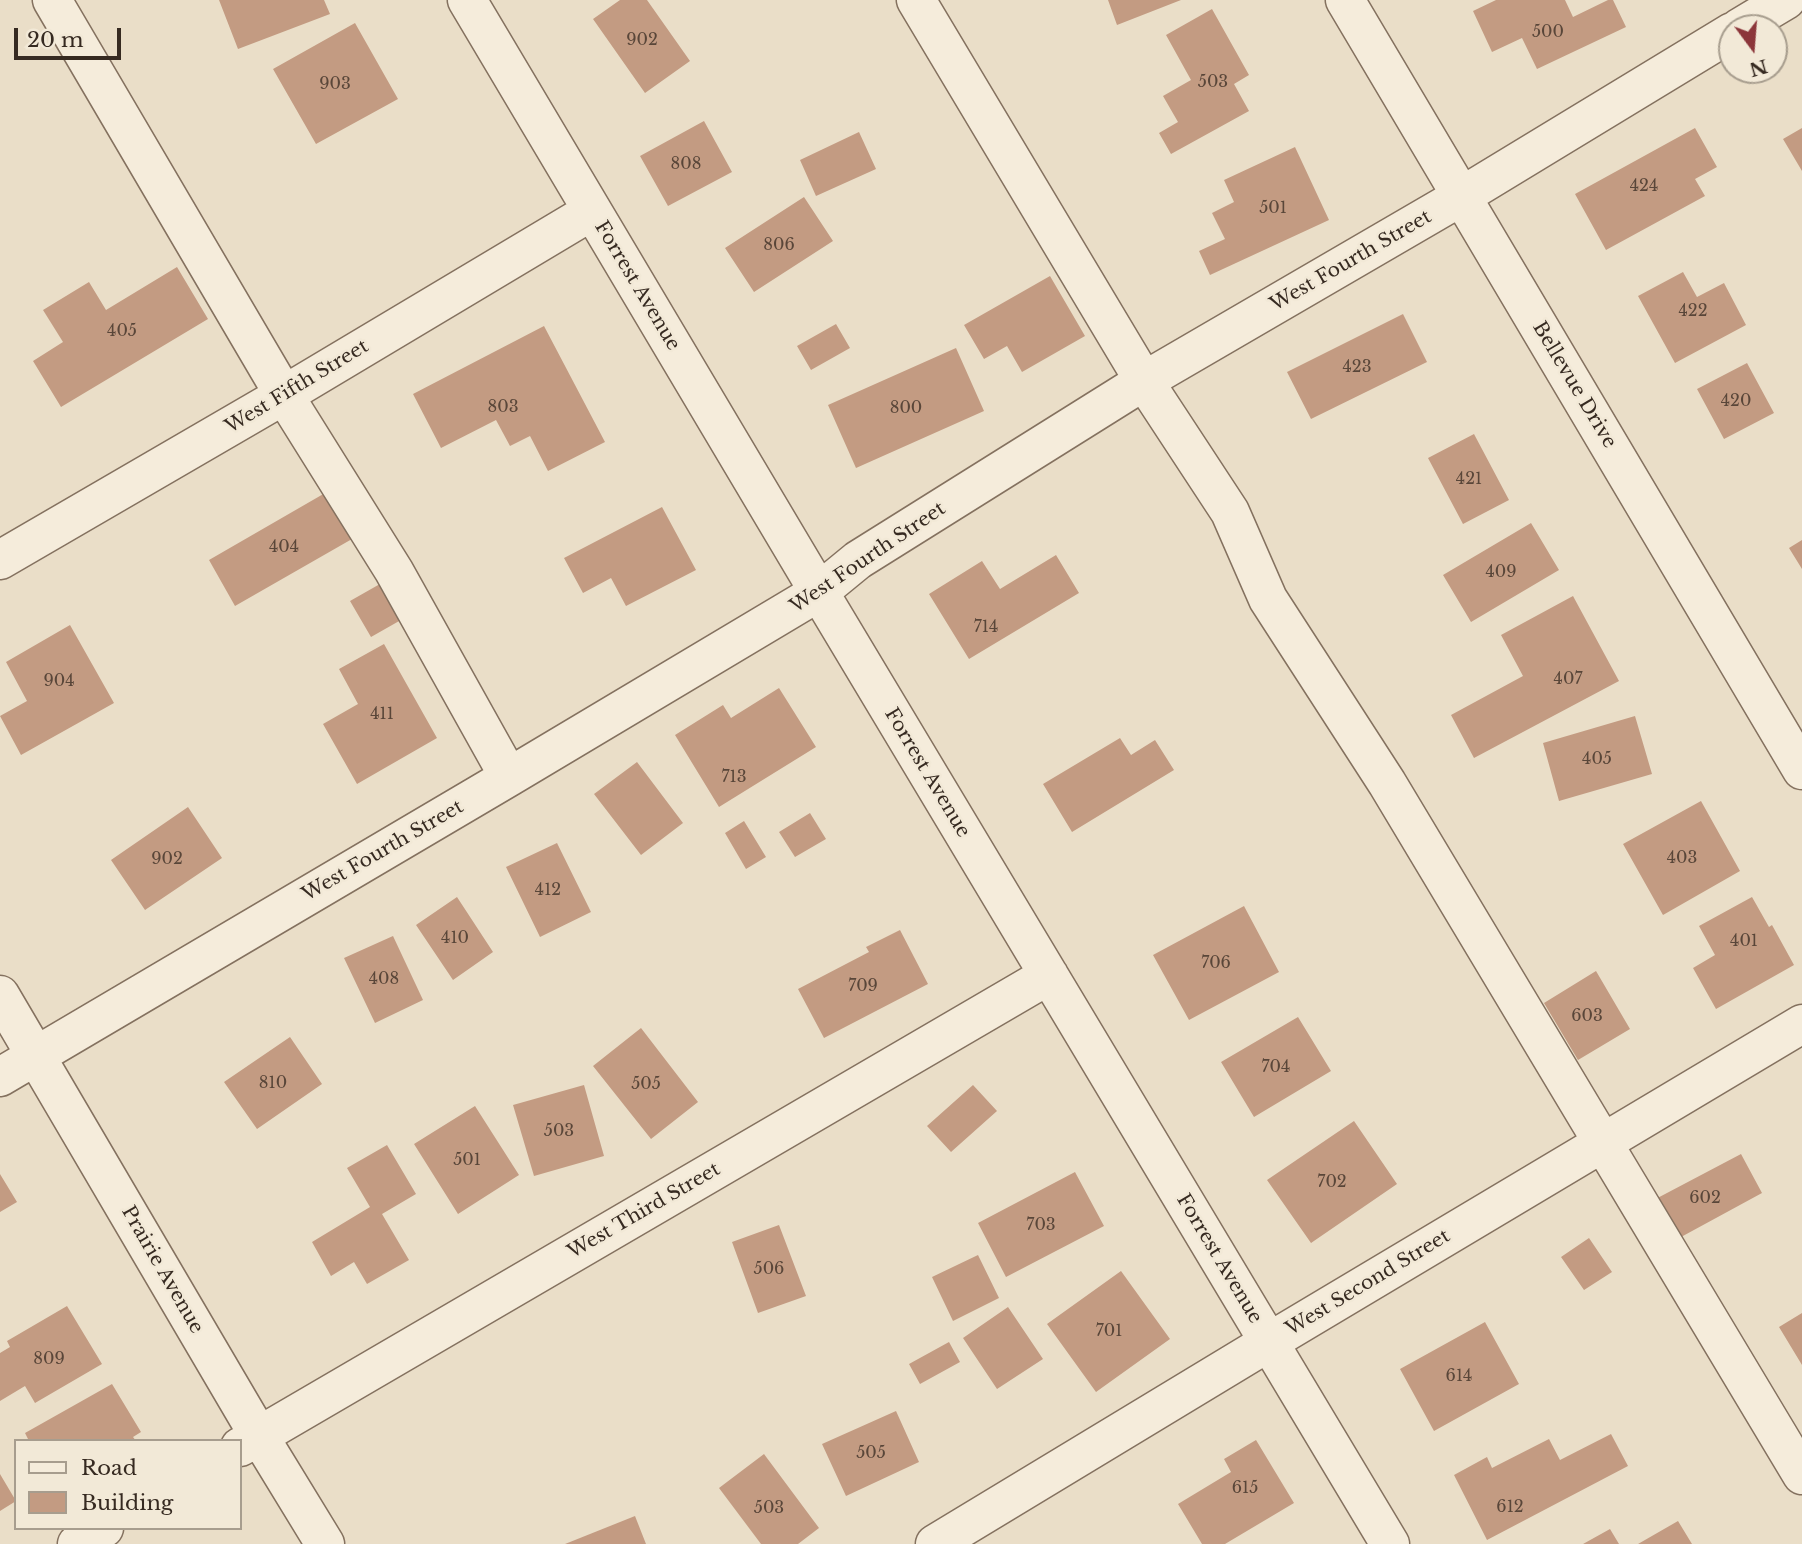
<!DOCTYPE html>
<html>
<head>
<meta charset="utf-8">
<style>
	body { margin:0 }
	#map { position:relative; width:1802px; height:1544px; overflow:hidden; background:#eadec8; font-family:"Libre Baskerville",serif }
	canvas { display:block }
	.legend { position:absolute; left:14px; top:1439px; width:228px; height:91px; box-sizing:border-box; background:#f2e9d7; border:2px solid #a79d8e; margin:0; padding:9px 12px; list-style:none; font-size:21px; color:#362a21 }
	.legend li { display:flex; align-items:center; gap:14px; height:35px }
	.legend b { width:35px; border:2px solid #a79d8e }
	.north { position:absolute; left:1718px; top:14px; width:70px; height:70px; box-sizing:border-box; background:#f2e9d7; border:2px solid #a79d8e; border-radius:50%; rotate:164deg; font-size:19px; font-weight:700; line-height:28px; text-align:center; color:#362a21 }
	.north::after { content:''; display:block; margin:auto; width:24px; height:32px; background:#8c363a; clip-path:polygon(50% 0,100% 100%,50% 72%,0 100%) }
	.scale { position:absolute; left:14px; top:28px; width:107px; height:32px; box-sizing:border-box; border:4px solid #362a21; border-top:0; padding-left:9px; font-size:21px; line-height:24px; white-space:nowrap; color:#362a21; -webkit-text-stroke:5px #f2e9d7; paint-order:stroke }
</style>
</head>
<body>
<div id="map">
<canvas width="1802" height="1544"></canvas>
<ul class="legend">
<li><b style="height:9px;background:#f5ecdb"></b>Road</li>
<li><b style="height:19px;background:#c39b82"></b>Building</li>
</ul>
<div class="north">N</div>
<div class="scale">20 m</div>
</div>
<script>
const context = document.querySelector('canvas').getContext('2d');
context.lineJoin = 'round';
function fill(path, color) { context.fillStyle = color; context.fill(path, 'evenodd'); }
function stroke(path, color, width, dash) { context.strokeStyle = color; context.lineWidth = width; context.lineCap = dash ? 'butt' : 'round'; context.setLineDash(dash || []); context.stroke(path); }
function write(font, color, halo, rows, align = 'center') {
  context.font = font + ' "Libre Baskerville",serif'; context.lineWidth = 5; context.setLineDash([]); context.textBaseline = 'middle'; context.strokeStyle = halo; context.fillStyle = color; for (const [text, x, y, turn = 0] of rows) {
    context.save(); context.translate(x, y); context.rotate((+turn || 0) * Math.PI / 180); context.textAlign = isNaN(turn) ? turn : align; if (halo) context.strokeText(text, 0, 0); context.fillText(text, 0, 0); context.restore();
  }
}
const building = new Path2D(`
	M219 0H324L330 14 238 49Z
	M620 0H647L690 61 645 93 593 19Z
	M1108 0H1181L1117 25Z
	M1496 0H1565L1573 17 1608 0H1613L1626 27 1537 69 1522 38 1492 52 1473 11Z
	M1212 9 1249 75 1234 84 1249 111 1171 154 1159 133 1178 122 1163 96 1191 80 1166 35Z
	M355 23 398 99 316 144 273 69Z
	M704 121 732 172 668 206 640 156Z
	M1695 128 1717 167 1695 179 1705 196 1606 250 1575 194Z
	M1802 128V171L1783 139Z
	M859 132 876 169 816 196 800 160Z
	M1295 147 1329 220 1210 275 1199 251 1225 239 1212 213 1234 202 1224 180Z
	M804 197 833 241 754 292 725 248Z
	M177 267 208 319 61 407 33 361 63 342 43 310 89 282 106 310Z
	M1683 272 1697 297 1724 283 1746 325 1675 363 1638 296Z
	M1050 276 1085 336 1022 372 1007 346 984 359 964 325Z
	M1403 314 1427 362 1311 419 1287 372Z
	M836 324 850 348 811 370 797 346Z
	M544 326 605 442 548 471 530 436 510 446 496 420 441 448 413 394Z
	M956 348 984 411 856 468 828 405Z
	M1747 363 1774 413 1724 439 1697 389Z
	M1474 434 1509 500 1463 524 1428 458Z
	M332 489 359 535 235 606 209 560Z
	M662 507 696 570 626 606 611 578 583 593 564 558Z
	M1531 523 1559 570 1471 622 1443 575Z
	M1802 540V569L1789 548Z
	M1056 555 1079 593 969 659 929 594 982 561 1000 589Z
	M394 576 415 612 371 637 350 601Z
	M1573 596 1619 681 1474 758 1451 715 1523 676 1501 635Z
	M70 625 114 703 21 755 0 716 27 701 6 662Z
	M384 644 437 738 357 784 323 724 358 704 339 669Z
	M779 688 816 747 719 807 675 735 723 705 731 718Z
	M1635 716 1652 774 1559 801 1543 743Z
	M1120 738 1131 755 1155 740 1174 770 1072 832 1043 784Z
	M637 762 683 823 641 855 594 794Z
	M1701 801 1740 871 1663 915 1623 844Z
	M188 807 222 858 145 910 111 860Z
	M810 813 826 839 795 857 779 832Z
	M744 821 766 857 746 869 725 833Z
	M557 843 591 912 540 937 506 867Z
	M457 897 493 952 453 980 416 925Z
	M1752 897 1769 927 1772 925 1794 965 1716 1009 1693 968 1715 955 1699 926Z
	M1244 906 1279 972 1189 1020 1153 955Z
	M900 930 928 984 824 1038 798 989 869 952 866 947Z
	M393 936 423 1000 375 1023 344 958Z
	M1596 971 1630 1029 1578 1060 1544 1003Z
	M1298 1017 1331 1071 1254 1117 1221 1062Z
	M641 1028 698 1102 651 1139 593 1066Z
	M290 1037 322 1084 257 1129 224 1082Z
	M584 1085 604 1156 534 1176 513 1105Z
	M973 1085 997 1111 951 1152 927 1126Z
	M475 1106 519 1175 458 1214 414 1144Z
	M1354 1121 1397 1184 1311 1243 1267 1180Z
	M387 1145 416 1194 382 1214 409 1260 367 1284 354 1262 331 1276 312 1242 370 1207 347 1168Z
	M1741 1154 1762 1193 1670 1243 1648 1203Z
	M1075 1172 1104 1226 1006 1277 978 1223Z
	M0 1174 17 1202 0 1212Z
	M779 1225 806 1296 758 1313 732 1242Z
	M1589 1238 1612 1272 1584 1290 1561 1257Z
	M978 1255 999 1298 953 1321 932 1277Z
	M1121 1271 1170 1339 1096 1392 1047 1324Z
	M67 1306 102 1364 35 1403 25 1386 0 1401V1353L10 1347 7 1341Z
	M1008 1307 1043 1359 997 1389 963 1338Z
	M1802 1313V1365L1779 1327Z
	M1485 1322 1519 1384 1434 1431 1400 1369Z
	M949 1342 960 1362 920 1384 909 1364Z
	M112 1384 141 1432 133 1437 136 1441H29L25 1433Z
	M896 1411 919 1462 846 1496 822 1444Z
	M1611 1434 1628 1466 1487 1540 1454 1475 1487 1457 1492 1468 1549 1439 1560 1460Z
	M1256 1440 1294 1503 1225 1544H1202L1178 1504 1231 1472 1224 1459Z
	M764 1454 819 1528 798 1544H761L719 1488Z
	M0 1474 16 1501 0 1511Z
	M635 1516 646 1544H565Z
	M1678 1521 1692 1544H1638Z
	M1610 1529 1619 1544H1583Z`);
const minor = new Path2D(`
	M52 0 284 395 394 571 509 777
	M467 0 819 592 1390 1544
	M916 0 1144 381 1230 512 1268 599 1387 783 1802 1475
	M1345 0 1802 770
	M1739 28 1786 0
	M0 560 284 395 592 211
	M0 995 259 1436 325 1544
	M0 1077 509 777 819 592 858 560 1144 381 1462 196 1732 32
	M240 1447 1049 975
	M77 1544 104 1528
	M935 1544 1269 1342 1802 1024`);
const numberNames = [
	["500",1548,32],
	["902",642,40],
	["503",1213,82],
	["903",335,84],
	["808",686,164],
	["424",1644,186],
	["501",1273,208],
	["806",779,245],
	["422",1693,311],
	["405",122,331],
	["423",1357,367],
	["420",1736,401],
	["803",503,407],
	["800",906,408],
	["421",1469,479],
	["404",284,547],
	["409",1501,572],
	["714",986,627],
	["407",1568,679],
	["904",59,681],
	["411",382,714],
	["405",1597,759],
	["713",734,777],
	["403",1682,858],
	["902",167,859],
	["412",548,890],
	["410",455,938],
	["401",1744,941],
	["706",1216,963],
	["408",384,979],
	["709",863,986],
	["603",1587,1016],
	["704",1276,1067],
	["810",273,1083],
	["505",646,1084],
	["503",559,1131],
	["501",467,1160],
	["702",1332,1182],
	["602",1705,1198],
	["703",1041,1225],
	["506",769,1269],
	["701",1109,1331],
	["809",49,1359],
	["614",1459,1376],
	["505",871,1453],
	["615",1245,1488],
	["612",1510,1507],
	["503",769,1508]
];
const streetNames = [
	["West Fourth Street",1351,261,-30],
	["Forrest Avenue",637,286,59],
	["Bellevue Drive",1574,385,59],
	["West Fifth Street",297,387,-31],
	["West Fourth Street",868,558,-34],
	["Forrest Avenue",927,773,59],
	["West Fourth Street",383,851,-30],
	["West Third Street",644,1211,-30],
	["Forrest Avenue",1219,1259,59],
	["Prairie Avenue",162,1270,60],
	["West Second Street",1368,1283,-31]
];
fill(building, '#c39b82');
stroke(minor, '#84715f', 41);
stroke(minor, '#f5ecdb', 38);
write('16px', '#594639', null, numberNames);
write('19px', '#362a21', '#f2e9d7', streetNames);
</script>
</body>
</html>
